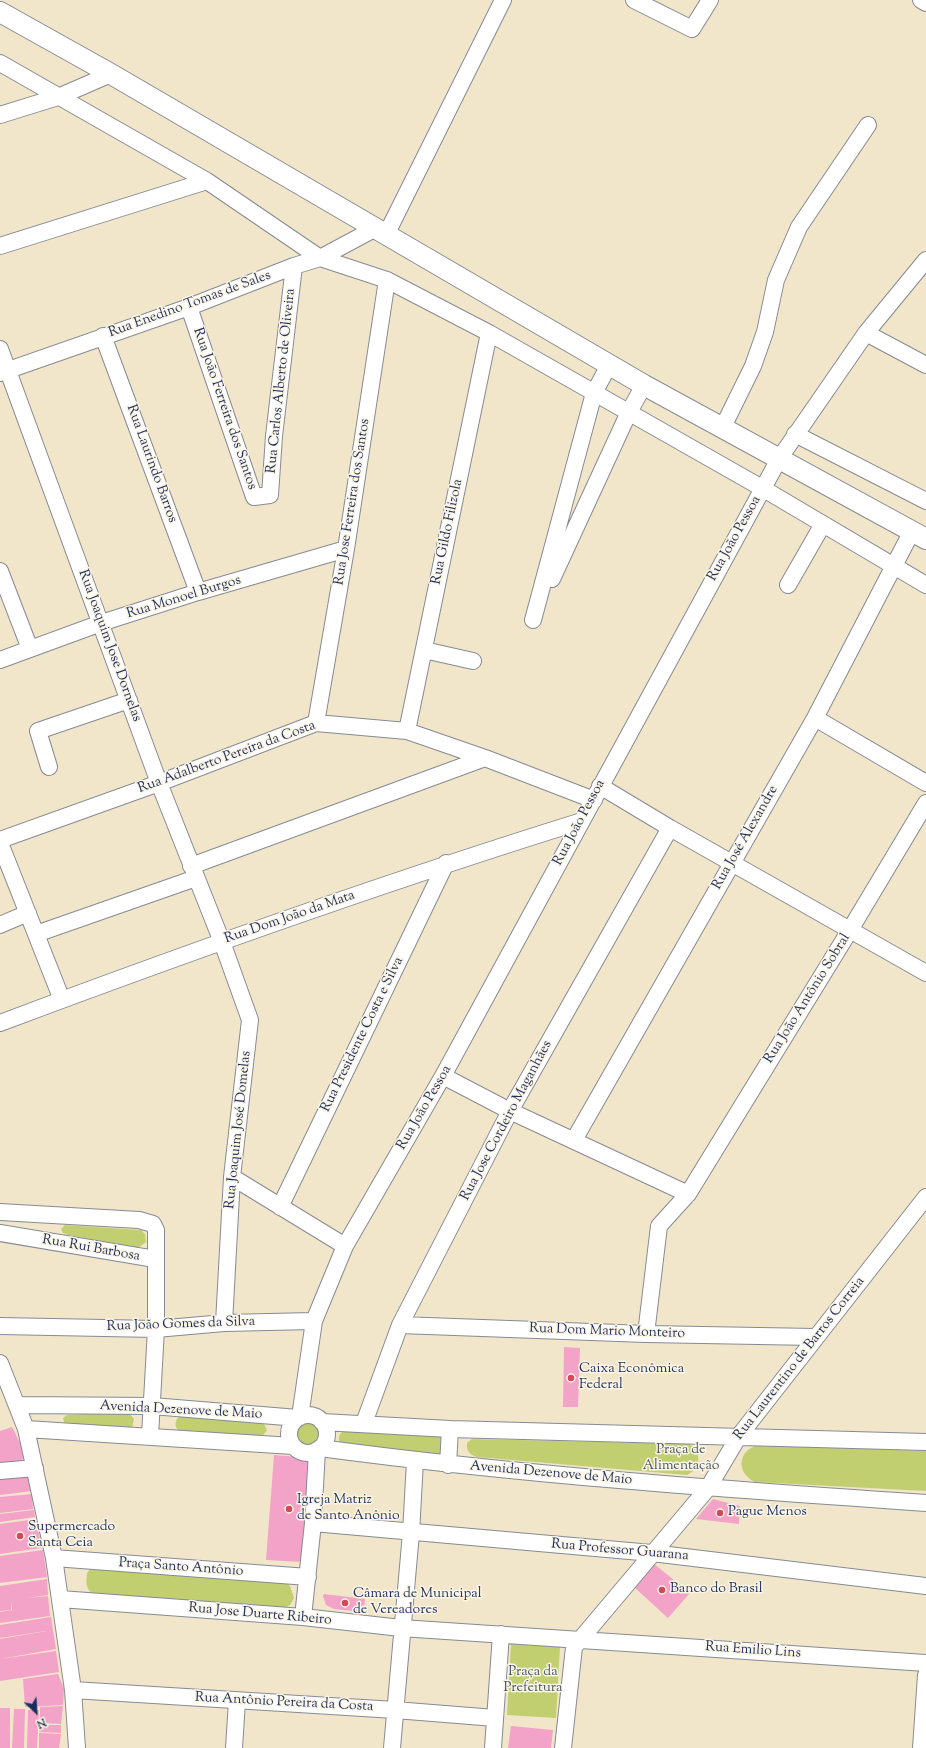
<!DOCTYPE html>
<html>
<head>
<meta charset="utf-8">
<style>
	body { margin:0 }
	#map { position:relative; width:926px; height:1748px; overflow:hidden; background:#f1e6c9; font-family:"Sorts Mill Goudy",serif }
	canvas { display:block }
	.north { position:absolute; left:16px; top:1692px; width:40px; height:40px; -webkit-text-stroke:3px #fcf5e5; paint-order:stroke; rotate:155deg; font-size:11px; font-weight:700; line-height:16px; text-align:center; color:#1b2f5e }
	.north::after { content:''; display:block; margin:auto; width:14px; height:18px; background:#1b2f5e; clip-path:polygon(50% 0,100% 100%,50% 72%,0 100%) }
</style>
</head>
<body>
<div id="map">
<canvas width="926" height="1748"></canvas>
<div class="north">N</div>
</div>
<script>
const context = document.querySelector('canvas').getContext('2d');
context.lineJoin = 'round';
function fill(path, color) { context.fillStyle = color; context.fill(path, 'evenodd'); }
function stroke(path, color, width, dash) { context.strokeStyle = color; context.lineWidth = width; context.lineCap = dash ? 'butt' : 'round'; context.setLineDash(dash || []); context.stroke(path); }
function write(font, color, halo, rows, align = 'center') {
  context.font = font + ' "Sorts Mill Goudy",serif'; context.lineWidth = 3; context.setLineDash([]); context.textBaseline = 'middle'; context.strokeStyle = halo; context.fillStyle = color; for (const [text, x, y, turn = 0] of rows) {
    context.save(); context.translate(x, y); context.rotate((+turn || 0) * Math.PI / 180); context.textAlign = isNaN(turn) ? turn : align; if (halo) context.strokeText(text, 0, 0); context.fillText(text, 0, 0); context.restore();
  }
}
const green = new Path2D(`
	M65 1225 141 1230 145 1234 146 1242 138 1248 68 1235 63 1233 61 1229Z
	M128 1412 134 1419 132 1428 65 1426 63 1418 67 1415Z
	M181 1415 263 1422 267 1430 261 1438 180 1432C173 1427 175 1419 181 1415Z
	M295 1434a13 13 0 1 1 26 0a13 13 0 1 1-26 0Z
	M346 1429 442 1436 443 1451 439 1457 340 1443C337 1437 340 1433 346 1429Z
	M472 1439 689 1444C698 1448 699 1456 698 1465L692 1472 687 1475 477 1457C470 1455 466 1451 467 1443Z
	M758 1445 926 1451V1491L755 1482C736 1473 737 1451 758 1445Z
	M91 1568 286 1582 290 1586 294 1598 290 1605 284 1608 94 1595C85 1588 86 1583 87 1573Z
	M511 1644 560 1647 556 1718 507 1715Z`);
const building = new Path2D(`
	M564 1347 580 1348 578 1407H563Z
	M12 1427 25 1453 21 1463 0 1464V1431Z
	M274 1455 312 1458 304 1562 266 1560Z
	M31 1476 33 1491 0 1495V1479Z
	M32 1494 33 1509 0 1513V1497Z
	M713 1499 740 1506 739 1524 696 1519Z
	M34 1510 35 1517 0 1522V1514Z
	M37 1519 41 1548 0 1554V1524Z
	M43 1550 47 1577 0 1583V1556Z
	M653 1563 690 1593 668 1618 635 1588Z
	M47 1579 48 1595 28 1598 48 1596 50 1616 0 1623V1612L12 1610 11 1601V1610L0 1611V1586Z
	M324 1594 365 1599 364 1612 334 1609 326 1605 323 1596Z
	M51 1617 53 1630 0 1638V1625Z
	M53 1630 56 1649 0 1659V1639Z
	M56 1651 59 1672 0 1681V1659Z
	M58 1674 64 1689 63 1705 25 1707 23 1679Z
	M63 1706 61 1724 40 1723V1707Z
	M0 1708H10V1748H0Z
	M14 1709H25L24 1748H12Z
	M28 1710H39L37 1748H27Z
	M40 1725H61V1733L39 1732Z
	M511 1726 553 1730 551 1748H508Z
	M39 1733 61 1734 59 1748H39Z`);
const minor = new Path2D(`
	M634 0 692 29 710 0
	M921 0 926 3
	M0 63 207 181 320 258 387 280 489 333 762 488 926 585
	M0 115 58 97 111 74
	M386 235 503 0
	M0 246 207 181
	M189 307 254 497 270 495 274 436 294 266
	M866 333 926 365
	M103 336 198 592
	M0 349 159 783 222 942 250 1020 232 1177 224 1323
	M0 373 189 307 294 266 320 258 376 228
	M723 427 753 366 765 332 776 280 799 227 868 125
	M795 434 926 501
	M0 571 30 649
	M552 579 629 412 644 385
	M788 585 823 524
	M533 620 594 393 609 365
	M424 650 473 661
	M0 660 101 623 198 592 346 549
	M815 718 926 783
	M316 723 346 549 387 280
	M407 731 489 333
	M49 767 38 731 129 700
	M600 786 670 828 926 973
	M0 840 159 783 316 723 407 731 485 758 594 800
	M0 843 62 1000
	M191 866 485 758
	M0 925 28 913
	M36 934 196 878
	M0 1023C192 951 386 882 582 821
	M443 1076 510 1111 688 1194
	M574 1140 815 718 912 531
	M232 1177 345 1246
	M280 1207 446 863
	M0 1212 139 1220 153 1224 156 1230V1329L150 1436
	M0 1233 155 1259
	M400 1325 646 1334 815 1337
	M0 1326 156 1329 224 1323 314 1321
	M646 1334 659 1226 688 1194 850 930 926 803
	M0 1363 26 1429 54 1558 73 1690 77 1748
	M17 1405 152 1406 298 1418
	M289 1434a19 19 0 1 1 38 0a19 19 0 1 1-38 0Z
	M300 1417 314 1321 345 1246 443 1076 779 459 866 333 926 260
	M322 1422 450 1429 926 1442
	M364 1423 400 1325 510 1111 670 828
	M26 1429 293 1446
	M320 1448C521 1475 723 1489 926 1503
	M448 1465 450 1429
	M0 1471 35 1468
	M313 1523 652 1553 926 1586
	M54 1558 308 1577
	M60 1599 303 1617 401 1628 926 1663
	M303 1617 313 1523 317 1450
	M73 1690 395 1710 495 1718
	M234 1748 237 1701
	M392 1748 411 1533 415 1461
	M493 1748 501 1634
	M563 1748 574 1647 708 1488 739 1436 926 1197
	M921 1748 926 1675`);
const major = new Path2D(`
	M0 12 111 74 644 385 926 539`);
const markers = [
	[571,1378,4,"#d1495b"],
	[289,1509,4,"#d1495b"],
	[720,1513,4,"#d1495b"],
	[20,1536,4,"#d1495b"],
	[662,1590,4,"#d1495b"],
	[345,1603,4,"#d1495b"]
];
const streetNames = [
	["Rua Enedino Tomas de Sales",190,305,-20],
	["Rua Carlos Alberto de Oliveira",282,381,-84],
	["Rua João Ferreira dos Santos",224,409,71],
	["Rua Laurindo Barros",151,464,70],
	["Rua Jose Ferreira dos Santos",353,502,-81],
	["Rua Gildo Filizola",448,532,-78],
	["Rua João Pessoa",735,539,-61],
	["Rua Monoel Burgos",184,598,-17],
	["Rua Joaquim Jose Dornelas",109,646,70],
	["Rua Adalberto Pereira da Costa",227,758,-20],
	["Rua João Pessoa",580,823,-62],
	["Rua José Alexandre",746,838,-60],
	["Rua Dom João da Mata",290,918,-19],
	["Rua João Antônio Sobral",808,999,-58],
	["Rua Presidente Costa e Silva",363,1035,-64],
	["Rua João Pessoa",425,1108,-60],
	["Rua Jose Cordeiro Maganhães",507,1121,-62],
	["Rua Joaquim José Domelas",239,1130,-84],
	["Rua Rui Barbosa",91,1249,10],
	["Rua João Gomes da Silva",181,1325,-2],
	["Rua Dom Mario Monteiro",607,1332,2],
	["Rua Laurentino de Barros Correia",800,1359,-52],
	["Avenida Dezenove de Maio",181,1411,3],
	["Avenida Dezenove de Maio",551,1474,5],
	["Rua Professor Guarana",620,1551,5],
	["Praça Santo Antônio",181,1568,4],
	["Rua Jose Duarte Ribeiro",260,1615,5],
	["Rua Emilio Lins",753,1651,4],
	["Rua Antônio Pereira da Costa",284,1703,3]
];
const poiNames = [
	["Caixa Econômica",579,1370],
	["Federal",579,1386],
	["Igreja Matriz",297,1501],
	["de Santo Anônio",297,1517],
	["Pague Menos",728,1513],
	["Supermercado",28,1528],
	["Santa Ceia",28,1544],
	["Banco do Brasil",670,1590],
	["Câmara de Municipal",353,1595],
	["de Vereadores",353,1611]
];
const parkNames = [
	["Praça de",681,1451],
	["Alimentação",681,1467],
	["Praça da",533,1673],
	["Prefeitura",533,1689]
];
fill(green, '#c1cf71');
fill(building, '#f2a3c7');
stroke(minor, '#868a94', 18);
stroke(major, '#868a94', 22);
stroke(minor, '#fff', 16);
stroke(major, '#fff', 20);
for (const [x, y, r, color] of markers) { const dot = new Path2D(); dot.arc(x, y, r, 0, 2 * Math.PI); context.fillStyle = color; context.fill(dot); stroke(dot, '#fcf5e5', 1.5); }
write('14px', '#1b2f5e', '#fcf5e5', streetNames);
write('14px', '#1b2f5e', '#fcf5e5', poiNames, 'left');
write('14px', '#445763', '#fcf5e5', parkNames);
</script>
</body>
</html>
